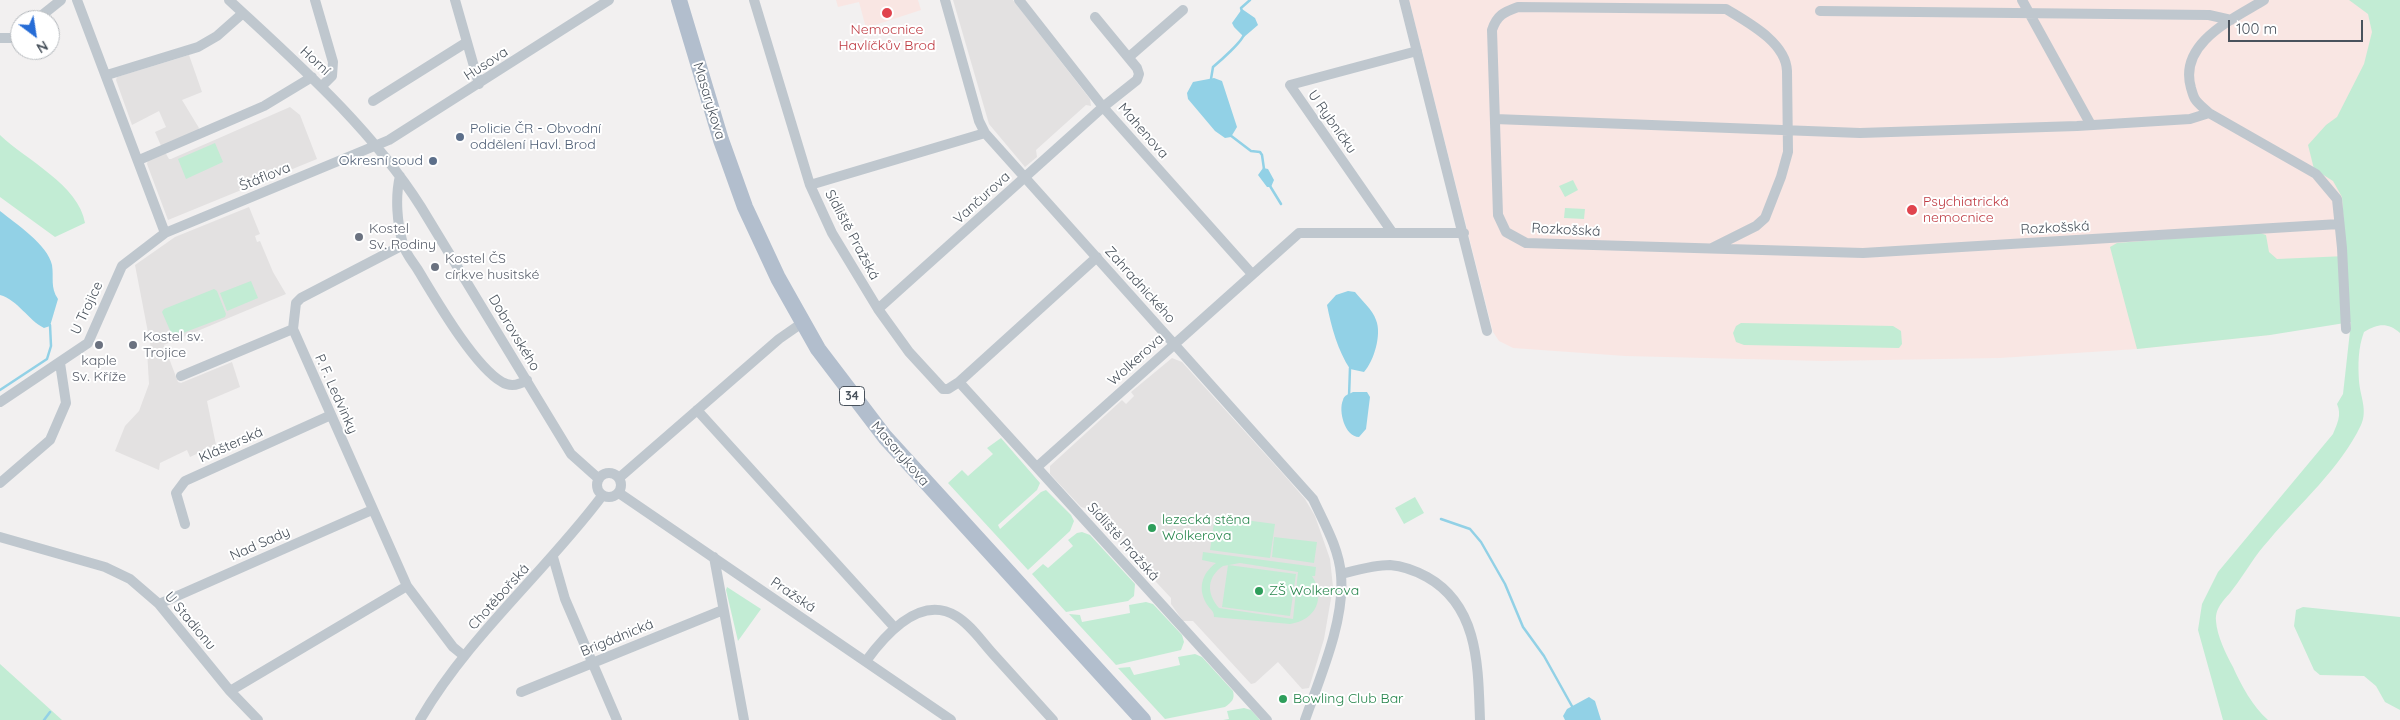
<!DOCTYPE html>
<html>
<head>
<meta charset="utf-8">
<style>
	body { margin:0 }
	#map { position:relative; width:2400px; height:720px; overflow:hidden; background:#f2f0f0; font-family:Quicksand,sans-serif }
	canvas { display:block }
	.north { position:absolute; left:10px; top:10px; width:50px; height:50px; box-sizing:border-box; background:#fff; border:1px solid #b6babe; border-radius:50%; rotate:149deg; font-size:14px; font-weight:700; line-height:20px; text-align:center; color:#49525c }
	.north::after { content:''; display:block; margin:auto; width:18px; height:22px; background:#266cd6; clip-path:polygon(50% 0,100% 100%,50% 72%,0 100%) }
	.scale { position:absolute; left:2228px; top:20px; width:135px; height:22px; box-sizing:border-box; border:2px solid #49525c; border-top:0; padding-left:6px; font-size:15px; line-height:18px; white-space:nowrap; color:#49525c; -webkit-text-stroke:4px #fff; paint-order:stroke }
</style>
</head>
<body>
<div id="map">
<canvas width="2400" height="720"></canvas>
<div class="north">N</div>
<div class="scale">100 m</div>
</div>
<script>
const context = document.querySelector('canvas').getContext('2d');
context.lineJoin = 'round';
function fill(path, color) { context.fillStyle = color; context.fill(path, 'evenodd'); }
function stroke(path, color, width, dash) { context.strokeStyle = color; context.lineWidth = width; context.lineCap = dash ? 'butt' : 'round'; context.setLineDash(dash || []); context.stroke(path); }
function write(font, color, halo, rows, align = 'center') {
  context.font = font + ' Quicksand,sans-serif'; context.lineWidth = 4; context.setLineDash([]); context.textBaseline = 'middle'; context.strokeStyle = halo; context.fillStyle = color; for (const [text, x, y, turn = 0] of rows) {
    context.save(); context.translate(x, y); context.rotate((+turn || 0) * Math.PI / 180); context.textAlign = isNaN(turn) ? turn : align; if (halo) context.strokeText(text, 0, 0); context.fillText(text, 0, 0); context.restore();
  }
}
const education = new Path2D(`
	M953 0H1013L1090 99 1091 106 1086 105 1036 150 1037 157 1025 167 989 124Z
	M189 55 202 92 182 100 199 128 197 132 162 148 155 132 166 127 159 111 132 125 116 80 117 77Z
	M290 107 300 115 317 159 168 220 147 164 148 159 165 152 169 159H171Z
	M249 207 260 234 255 236 257 242 260 241 273 272 286 294 164 345 178 382 181 383 232 362 240 387 207 401 216 445 190 457 187 450 160 463 159 470 115 451 125 426 139 411 149 384 147 350 151 348 135 265 175 237Z
	M1172 358 1182 362 1285 476 1305 499 1315 516 1330 559 1333 587 1324 639 1309 688 1302 689 1278 662 1255 683 1251 684 1193 621H1183L1171 604V598L1088 509 1081 507 1050 474V466L1122 400 1126 404 1134 396 1131 392Z`);
const medical = new Path2D(`
	M836 0H918L921 10 866 28 859 2 838 7Z
	M1409 0H2400L2359 269 2270 335 2137 349 2000 358 1824 361 1625 356 1513 348 1499 341 1493 332Z`);
const green = new Path2D(`
	M2349 0H2400V333C2387 322 2378 324 2364 332 2358 348 2358 364 2359 381 2360 396 2368 410 2361 425 2340 469 2300 503 2269 540 2255 555 2246 572 2233 589 2226 599 2215 606 2216 621 2217 636 2226 654 2233 667 2241 685 2253 707 2268 720H2223L2198 630 2202 604 2218 572 2333 434C2337 424 2342 415 2337 404L2343 394 2351 322 2270 335 2137 349 2110 247 2117 243 2257 232 2266 235 2269 252 2277 259 2346 256 2342 197 2333 181 2314 169 2308 145 2326 125 2337 117 2364 64 2372 32 2368 14Z
	M0 135C26 160 79 185 85 223L55 237 0 197Z
	M215 143 223 162 186 179 178 159Z
	M1573 180 1578 190 1565 197 1559 186Z
	M1565 208 1585 209 1584 219 1564 218Z
	M251 281 258 298 227 311 220 293Z
	M214 289 217 291 226 314 225 317 175 336 172 335 162 312 164 309Z
	M1741 323 1893 326 1901 331 1902 344 1899 348 1744 345 1736 342 1733 333 1736 326Z
	M1001 438 1040 483 1037 490 998 525 1000 529 1041 492 1046 490 1071 515 1074 521 1070 531 1028 570 948 483 962 470 968 476 993 454 987 448Z
	M1415 497 1424 513 1404 524 1395 508Z
	M1215 516 1275 524 1270 558 1210 550Z
	M1082 532 1090 535 1135 584 1134 596 1128 601 1066 612 1032 574 1043 564 1048 568 1073 546 1068 540 1077 533Z
	M1274 537 1317 542 1314 563 1272 557Z
	M1203 552 1316 567 1315 576H1312C1326 598 1316 620 1290 624L1214 617C1214 611 1211 610 1208 606 1197 590 1201 574 1216 563L1202 560ZM1240 563 1298 572 1293 619 1219 608C1206 593 1207 577 1223 566Z
	M1228 565 1296 574 1290 616 1222 607Z
	M727 587 761 609 738 641 726 590Z
	M1146 602 1153 604 1182 635 1184 642 1181 650 1116 665 1069 614 1080 615 1082 622 1130 613 1129 605Z
	M2303 607 2400 617V710L2385 702 2376 686 2364 676 2320 675 2314 670 2294 626 2296 610Z
	M1195 654 1202 657 1233 691C1235 699 1232 702 1225 707L1165 719 1118 668 1130 667 1134 675 1180 665 1178 657Z
	M0 664 62 720H0Z
	M1244 708 1251 710 1260 720H1223L1229 719 1227 711Z`);
const water = new Path2D(`
	M1242 9 1255 18 1258 25 1244 37 1234 27 1232 23Z
	M1214 78 1222 81 1237 127 1231 137 1225 138 1215 131 1188 99 1187 93 1193 82Z
	M1263 168 1268 169 1274 180 1271 187H1267L1258 175Z
	M0 211C15 223 48 245 52 265 54 278 50 287 58 299L50 326 44 328C28 320 18 300 0 295Z
	M1348 291 1355 292C1361 300 1373 310 1376 320 1382 334 1374 361 1364 372L1350 369C1338 351 1331 326 1327 305L1336 295Z
	M1353 392H1367L1370 397 1366 429 1359 437C1345 437 1338 411 1343 400 1344 395 1349 394 1353 392Z
	M1589 697 1595 701 1601 720H1565L1563 716 1567 709Z`);
const stream = new Path2D(`
	M1242 12 1241 8 1250 0
	M1211 79 1213 67C1219 62 1243 41 1244 34
	M1230 135 1251 151 1260 152 1262 155 1264 169
	M1270 186 1281 204
	M0 390 47 359 51 346 50 325
	M1349 397 1350 368
	M1441 519 1470 529 1481 542 1505 584 1523 627 1544 656 1573 708
	M44 720 50 712`);
const minor = new Path2D(`
	M77 0 165 233
	M229 0C298 64 370 127 421 207L571 454 599 479
	M315 0 333 62 332 76 322 86
	M455 0 479 84
	M754 0 810 185 832 233 878 309 909 352 943 389H948L959 382 1097 257
	M945 0 979 121 985 133 1313 499C1324 523 1339 548 1341 575 1345 621 1320 677 1305 720
	M1019 0 1103 107 1252 274
	M1404 0 1487 331
	M2022 0 2091 125
	M2264 0C2233 19 2178 43 2191 88 2192 91 2193 96 2195 99 2198 104 2204 108 2209 113L2316 174 2337 199 2342 248 2346 329
	M1820 11 2209 15 2231 20
	M36 20 61 0
	M0 38H12L20 33
	M1129 57 1183 10
	M107 75 198 47 217 36 243 13
	M373 101 467 42
	M1495 119 1860 133 2077 126 2190 119 2209 113
	M139 160 264 106 312 77
	M400 176C395 197 397 223 403 244 405 253 413 262 418 270 435 298 474 366 502 382 510 387 519 385 527 380
	M810 185 985 133
	M1392 232 1290 85 1417 51
	M403 245 301 298 296 303 293 329 407 586 453 647 464 656
	M1712 248 1756 226 1765 218 1781 177 1788 152 1787 71C1786 42 1747 22 1726 9L1518 7C1504 12 1497 15 1492 30L1498 215 1506 232 1526 243 1863 253 2339 224
	M878 309 1103 107 1137 80 1139 74 1137 68 1095 17
	M181 376 293 329
	M959 382 1267 720
	M0 402 88 343 122 266 165 233 389 140 609 0
	M697 410 895 628
	M1037 467 1299 233H1464
	M597 485a12 12 0 1 1 24 0a12 12 0 1 1-24 0Z
	M619 478 779 339 802 323
	M0 483 50 440 66 403 60 363
	M619 493 951 720
	M185 524 176 493 185 481 331 415
	M0 537 105 567 130 579 159 604 230 691 258 720
	M553 557 565 599 617 720
	M714 557 744 720
	M1341 574C1357 570 1374 565 1390 565 1403 566 1416 571 1427 577 1479 606 1478 667 1480 720
	M159 604 372 510
	M866 661C885 635 920 594 956 616 971 625 982 642 994 655 1013 676 1033 698 1053 720
	M230 691 407 586
	M521 692 723 610
	M420 720C468 637 545 572 602 496`);
const primary = new Path2D(`
	M679 0 721 140 745 207 778 278 818 349 885 437 1143 720`);
const markers = [
	[887,13,6,"#e0444e"],
	[460,137,5,"#5c6f8a"],
	[433,161,5,"#5c6f8a"],
	[1912,210,6,"#e0444e"],
	[359,237,5,"#6b7280"],
	[435,267,5,"#6b7280"],
	[99,345,5,"#6b7280"],
	[133,345,5,"#6b7280"],
	[1152,528,5,"#2e9e5b"],
	[1259,591,5,"#2e9e5b"],
	[1283,699,5,"#2e9e5b"]
];
const shields = [
	[852,396,25]
];
const shieldNames = [
	["34",852,396]
];
const healthNames = [
	["Nemocnice",887,30],
	["Havlíčkův Brod",887,46],
	["Psychiatrická",1923,202,"left"],
	["nemocnice",1923,218,"left"]
];
const streetNames = [
	["Horní",315,61,43],
	["Husova",486,64,-33],
	["Masarykova",709,101,73],
	["U Rybníčku",1332,122,55],
	["Mahenova",1143,131,49],
	["Štáflova",265,177,-22],
	["Vančurova",982,198,-42],
	["Rozkošská",2055,228,-3],
	["Rozkošská",1566,230,3],
	["Sídliště Pražská",852,235,62],
	["Zahradnického",1140,285,48],
	["U Trojice",87,308,-65],
	["Dobrovského",514,333,59],
	["Wolkerova",1136,360,-42],
	["P. F. Ledvinky",336,394,66],
	["Klášterská",231,445,-24],
	["Masarykova",900,454,49],
	["Sídliště Pražská",1123,542,48],
	["Nad Sady",260,544,-24],
	["Pražská",793,595,34],
	["Chotěbořská",499,597,-48],
	["U Stadionu",190,621,50],
	["Brigádnická",617,638,-22]
];
const serviceNames = [
	["Policie ČR - Obvodní",470,129],
	["oddělení Havl. Brod",470,145],
	["Okresní soud",423,161,"right"]
];
const worshipNames = [
	["Kostel",369,229],
	["Sv. Rodiny",369,245],
	["Kostel ČS",445,259],
	["církve husitské",445,275],
	["Kostel sv.",143,337],
	["Trojice",143,353],
	["kaple",99,361,"center"],
	["Sv. Kříže",99,377,"center"]
];
const leisureNames = [
	["lezecká stěna",1162,520],
	["Wolkerova",1162,536],
	["ZŠ Wolkerova",1269,591],
	["Bowling Club Bar",1293,699]
];
fill(education, '#e3e1e1');
fill(medical, '#f9e6e3');
fill(green, '#c2ecd4');
fill(water, '#92d1e6');
stroke(stream, '#92d1e6', 2.5);
stroke(minor, '#bfc7ce', 10);
stroke(primary, '#b2becd', 16);
for (const [x, y, r, color] of markers) { const dot = new Path2D(); dot.arc(x, y, r, 0, 2 * Math.PI); context.fillStyle = color; context.fill(dot); stroke(dot, '#fff', 2); }
for (const [x, y, w] of shields) { const box = new Path2D(); box.roundRect(x - w / 2, y - 9.5, w, 19, 4); context.fillStyle = '#fff'; context.fill(box); stroke(box, '#49525c', 1); }
write('bold 12px', '#49525c', null, shieldNames);
write('14px', '#be3a42', '#fff', healthNames);
write('14px', '#49525c', '#fff', streetNames);
write('14px', '#4e5e75', '#fff', serviceNames, 'left');
write('14px', '#5b616d', '#fff', worshipNames, 'left');
write('14px', '#27864d', '#fff', leisureNames, 'left');
</script>
</body>
</html>
